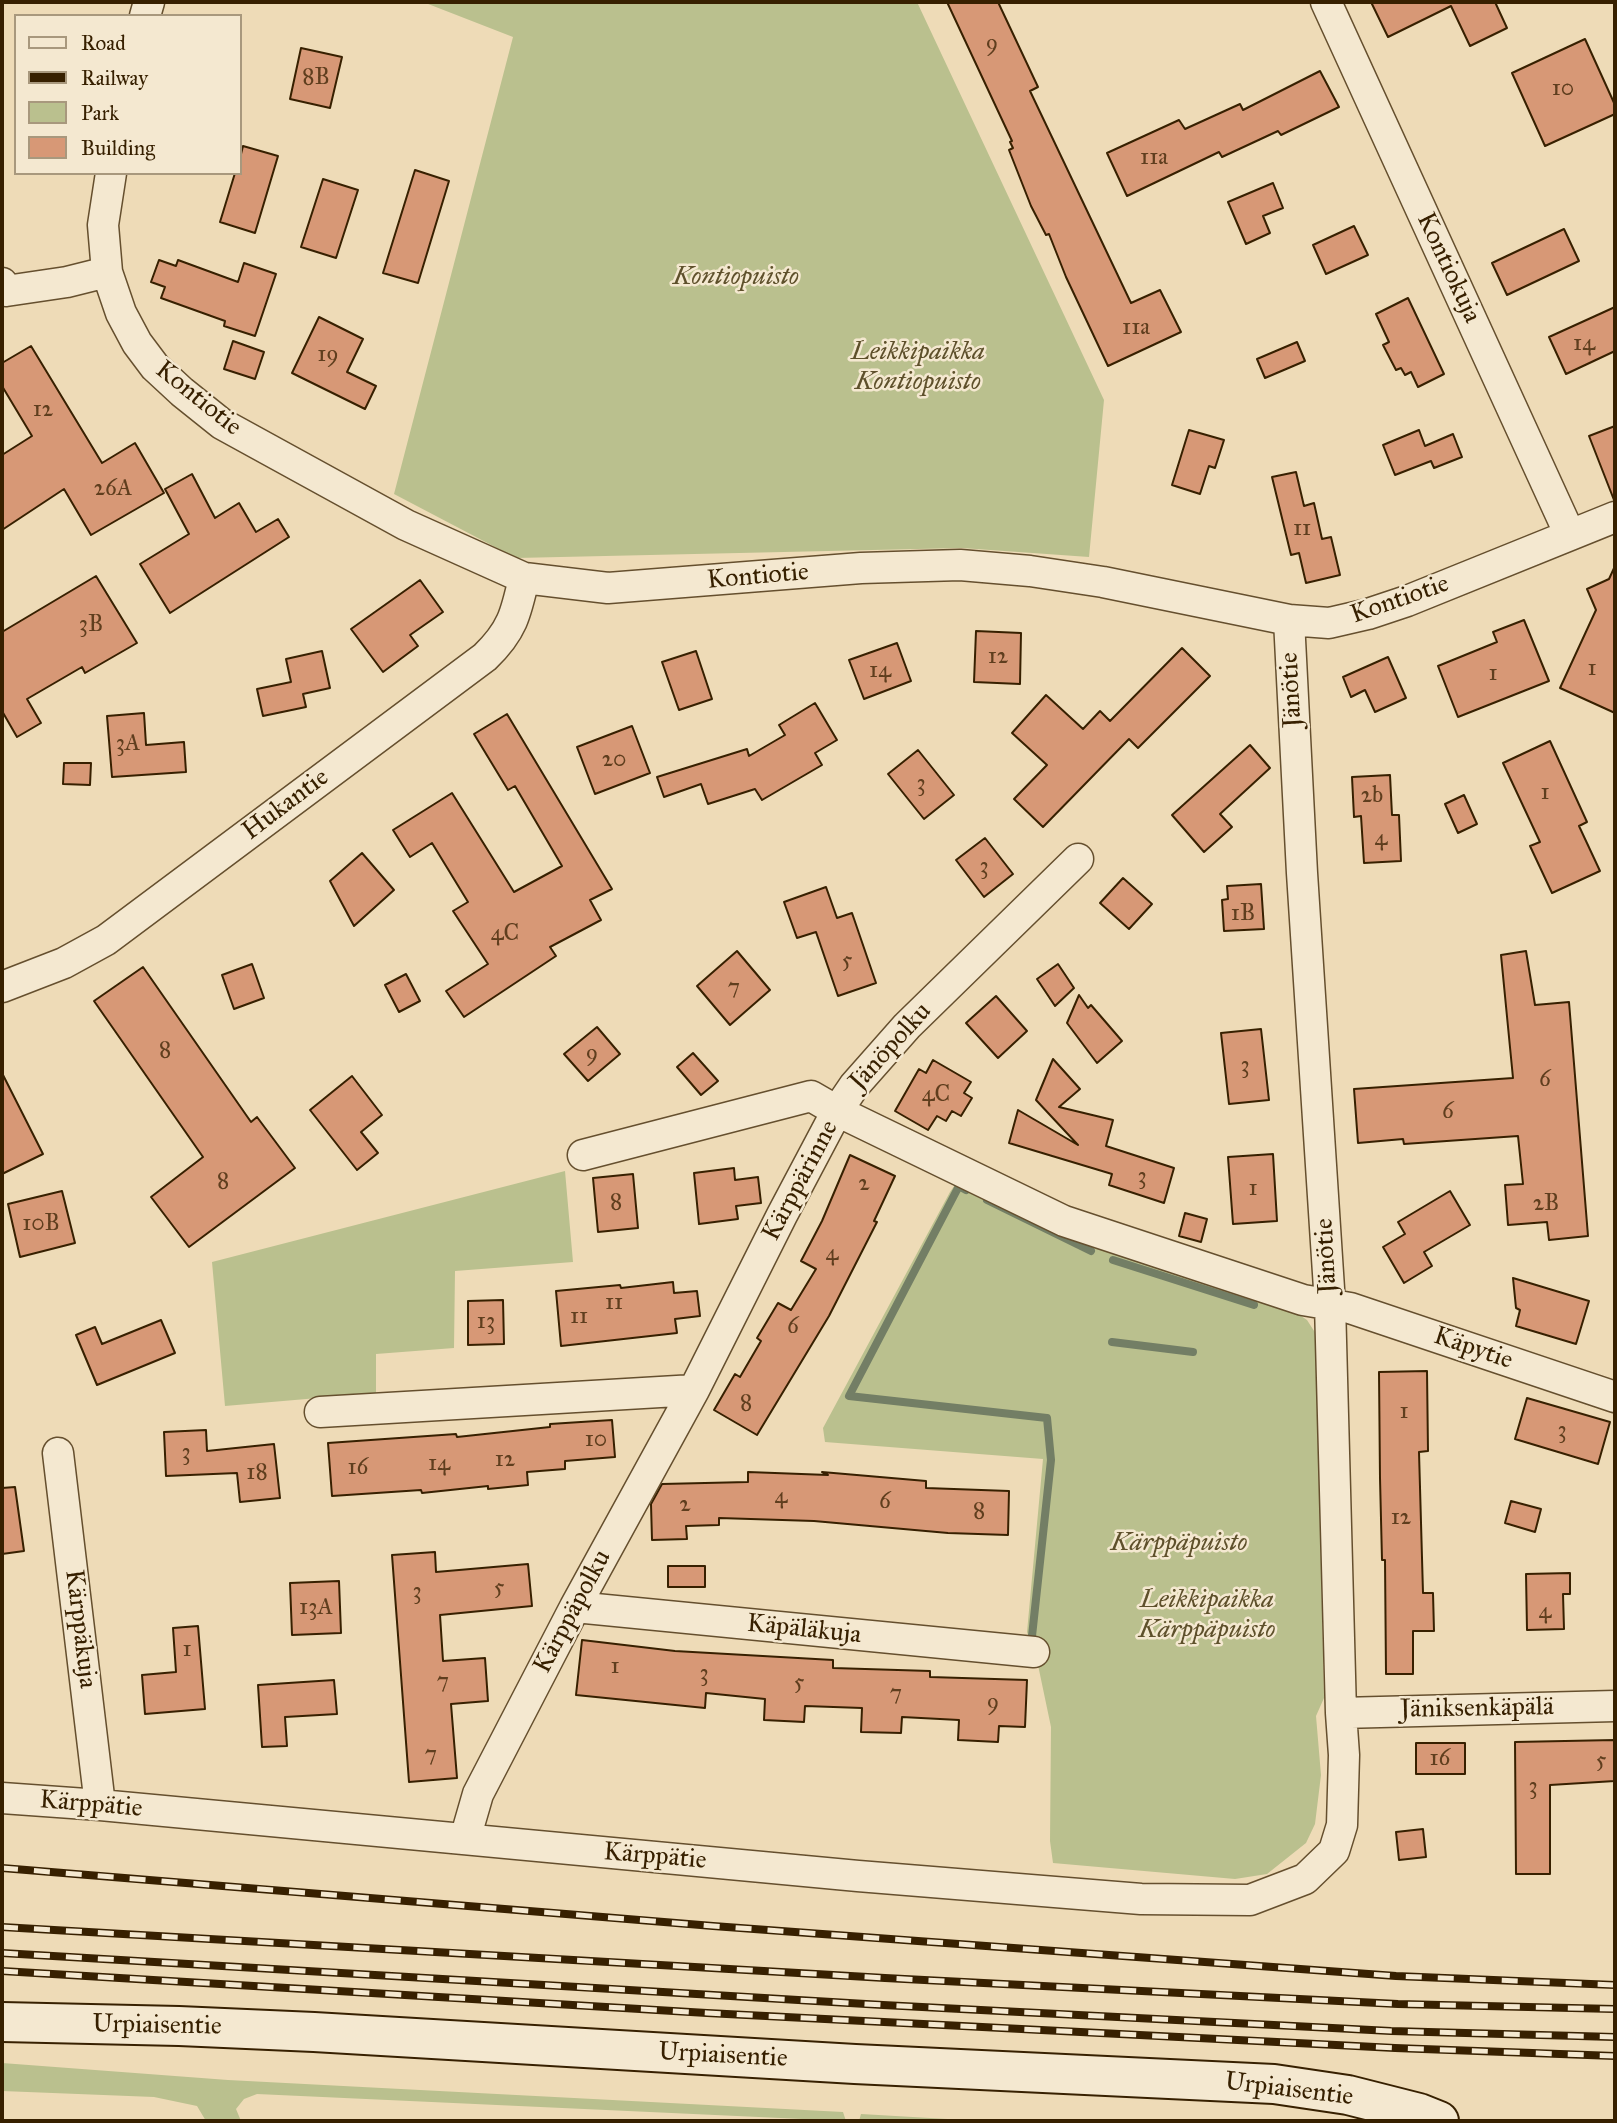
<!DOCTYPE html>
<html>
<head>
<meta charset="utf-8">
<style>
	body { margin:0 }
	#map { position:relative; width:1617px; height:2123px; overflow:hidden; background:#eedbb7; font-family:"IM FELL Great Primer",serif }
	canvas { display:block }
	.frame { position:absolute; inset:0; border:4px solid #372000; pointer-events:none }
	.legend { position:absolute; left:14px; top:14px; width:228px; height:161px; box-sizing:border-box; background:#f4e8d0; border:2px solid #a8987d; margin:0; padding:9px 12px; list-style:none; font-size:21px; color:#372000 }
	.legend li { display:flex; align-items:center; gap:14px; height:35px }
	.legend b { width:35px; border:2px solid #a8987d }
</style>
</head>
<body>
<div id="map">
<canvas width="1617" height="2123"></canvas>
<div class="frame"></div>
<ul class="legend">
<li><b style="height:9px;background:#f4e8d0"></b>Road</li>
<li><b style="height:9px;background:#372000"></b>Railway</li>
<li><b style="height:19px;background:#bac08e"></b>Park</li>
<li><b style="height:19px;background:#d79876"></b>Building</li>
</ul>
</div>
<script>
const context = document.querySelector('canvas').getContext('2d');
context.lineJoin = 'round';
function fill(path, color) { context.fillStyle = color; context.fill(path, 'evenodd'); }
function stroke(path, color, width, dash) { context.strokeStyle = color; context.lineWidth = width; context.lineCap = dash ? 'butt' : 'round'; context.setLineDash(dash || []); context.stroke(path); }
function write(font, color, halo, rows, align = 'center') {
  context.font = font + ' "IM FELL Great Primer",serif'; context.lineWidth = 5; context.setLineDash([]); context.textBaseline = 'middle'; context.strokeStyle = halo; context.fillStyle = color; for (const [text, x, y, turn = 0] of rows) {
    context.save(); context.translate(x, y); context.rotate((+turn || 0) * Math.PI / 180); context.textAlign = isNaN(turn) ? turn : align; if (halo) context.strokeText(text, 0, 0); context.fillText(text, 0, 0); context.restore();
  }
}
const green = new Path2D(`
	M423 2H917L1104 400 1089 557 962 548 516 558 394 494 513 37Z
	M565 1171 573 1262 455 1271 454 1348 376 1354V1393L225 1406 212 1262Z
	M959 1179 1295 1312 1307 1320 1316 1334 1324 1698 1316 1716 1321 1775 1315 1824 1306 1843 1267 1874 1235 1879 1053 1863 1050 1841 1051 1727 1038 1665 1027 1632 1043 1459 825 1442 823 1428 950 1192Z
	M2 2063 228 2080 843 2112 846 2121 257 2094 244 2099 236 2109 241 2121H206L197 2106 154 2097 2 2091Z
	M861 2114 982 2121H859Z`);
const stream = new Path2D(`
	M966 1190 959 1186 849 1396 1047 1418 1051 1460 1032 1636
	M987 1200 1091 1251
	M1113 1260 1254 1305
	M1112 1342 1193 1352`);
const building = new Path2D(`
	M947 2H998L1038 87 1030 91 1131 303 1160 290 1181 332 1108 366 1066 277 1049 234 1046 235 1031 206 1009 150 1013 148 1010 142 1012 141Z
	M1371 2H1495L1507 28 1470 46 1451 6 1388 37Z
	M1585 39 1615 105V114L1545 146 1512 73Z
	M301 48 342 57 330 108 290 99Z
	M1320 71 1339 107 1281 135 1278 131 1222 157 1219 152 1127 196 1107 153 1179 120 1185 129 1240 104 1243 110Z
	M243 146 278 156 255 233 220 222 235 173H240V158Z
	M415 170 449 181 418 283 383 273Z
	M323 179 358 190 336 258 301 247Z
	M1273 183 1283 208 1263 216 1270 233 1246 244 1228 202Z
	M1354 226 1368 255 1326 274 1313 245Z
	M1564 229 1579 261 1507 295 1492 263Z
	M159 260 176 266 178 260 238 282 244 263 276 274 255 336 224 326 225 321 161 298 165 287 151 282Z
	M1408 298 1444 374 1418 387 1411 372 1405 375 1401 368 1396 370 1383 345 1389 342 1376 314Z
	M1615 307V351L1566 374 1549 337Z
	M319 317 363 339 347 372 376 386 365 409 292 373Z
	M233 341 264 352 255 379 224 369Z
	M1297 342 1305 361 1265 378 1257 359Z
	M31 346 102 463 135 443 164 493 91 535 64 489 2 530V455L32 436 2 386V363Z
	M1615 426V500H1614L1589 436Z
	M1189 430 1224 440 1215 468 1209 466 1200 494 1172 485Z
	M1419 430 1425 446 1453 434 1462 457 1434 468 1431 461 1395 475 1383 445Z
	M1296 472 1304 506 1314 503 1322 539 1331 537 1340 575 1306 583 1299 553 1291 555 1272 477Z
	M192 474 215 518 239 503 256 532 278 519 289 537 170 613 140 564 189 534 165 489Z
	M1615 566V713L1560 688 1596 610 1587 589 1609 579Z
	M96 576 137 643 85 673 82 667 27 699 41 723 17 737 2 711V632Z
	M420 580 443 612 410 635 418 646 383 672 351 629Z
	M1524 620 1549 681 1458 717 1438 666 1497 642 1493 632Z
	M976 631 1021 633 1020 684 974 682Z
	M897 643 911 681 864 699 849 660Z
	M1182 648 1210 676 1138 748 1129 739 1043 827 1014 799 1047 765 1012 733 1046 695 1083 729 1100 711 1110 721Z
	M322 651 330 688 303 694 306 707 263 716 257 689 291 682 286 659Z
	M696 651 712 699 679 710 662 662Z
	M1388 657 1406 698 1375 712 1365 690 1351 697 1343 677Z
	M815 703 837 740 815 753 822 765 762 800 755 789 708 804 701 784 664 797 657 777 747 749 749 756 785 735 779 725Z
	M144 713 146 745 184 742 186 772 112 777 107 716Z
	M507 714 612 889 590 900 601 920 550 947 556 956 464 1017 446 991 488 964 453 911 468 902 432 843 410 857 393 830 452 793 514 892 562 866 515 786 508 790 474 734Z
	M632 726 650 773 595 794 577 747Z
	M1550 741 1587 822 1579 826 1600 871 1552 893 1530 846 1540 842 1503 763Z
	M1250 745 1270 768 1220 814 1232 827 1204 852 1172 815Z
	M918 750 954 795 924 819 888 774Z
	M64 763H91L90 785 63 784Z
	M1390 775 1392 815H1399L1401 861 1364 863 1361 816 1354 817 1352 777Z
	M1464 795 1477 824 1458 833 1445 804Z
	M985 838 1013 874 984 897 956 860Z
	M362 853 394 890 354 926 330 881Z
	M1123 878 1152 904 1129 929 1100 903Z
	M1261 884 1264 929 1224 931 1222 900 1228 899 1227 886Z
	M826 887 837 918 852 913 876 983 838 996 816 932 797 938 784 902Z
	M737 951 770 990 730 1025 697 986Z
	M1526 951 1535 1005 1569 1002 1588 1236 1549 1240 1547 1222 1508 1225 1505 1185 1523 1184 1518 1136 1404 1144 1403 1139 1358 1143 1354 1089 1513 1078 1501 955Z
	M252 964 264 998 234 1009 222 975Z
	M1058 964 1074 988 1055 1006 1037 979Z
	M143 967 251 1122 257 1117 295 1168 189 1247 151 1197 203 1157 94 1001Z
	M406 974 420 1001 399 1012 385 985Z
	M1079 995 1088 1008 1091 1005 1122 1041 1097 1063 1067 1023Z
	M996 996 1027 1031 998 1058 966 1023Z
	M597 1027 620 1054 588 1081 564 1054Z
	M1261 1029 1269 1100 1229 1104 1221 1033Z
	M693 1053 718 1081 701 1095 677 1067Z
	M1053 1059 1080 1089 1059 1107 1113 1120 1106 1146 1174 1168 1164 1203 1109 1185 1112 1174 1009 1143 1018 1110 1078 1145 1036 1100Z
	M933 1060 971 1082 964 1093 972 1098 961 1116 952 1111 946 1121 937 1116 928 1130 895 1111 919 1069 926 1073Z
	M2 1073 43 1154 2 1174Z
	M352 1076 382 1115 361 1132 378 1153 357 1170 310 1110Z
	M1273 1154 1277 1221 1233 1224 1228 1157Z
	M850 1155 895 1176 874 1221 877 1222 829 1316 757 1435 714 1410 735 1374 740 1377 761 1341 757 1338 778 1303 791 1310 816 1269 801 1261 822 1221Z
	M734 1168 735 1180 758 1177 761 1203 736 1206 738 1219 699 1224 694 1173Z
	M633 1174 638 1228 598 1232 593 1178Z
	M62 1191 75 1243 20 1257 8 1204Z
	M1450 1191 1470 1225 1424 1252 1432 1266 1404 1283 1383 1247 1405 1234 1398 1222Z
	M1185 1213 1207 1219 1201 1242 1179 1236Z
	M1513 1278 1589 1301 1576 1344 1516 1326 1520 1310 1516 1308Z
	M673 1282 674 1293 697 1291 700 1316 675 1319 677 1333 561 1346 556 1291 620 1285 621 1288Z
	M503 1300 504 1344 468 1345V1301Z
	M161 1320 175 1353 97 1385 76 1335 95 1327 102 1344Z
	M1427 1371 1428 1451 1419 1452 1423 1593H1433L1434 1631H1413V1674H1386L1385 1560H1382L1380 1478 1379 1372Z
	M1527 1398 1610 1422 1598 1464 1515 1439Z
	M612 1420 615 1457 565 1461V1469L527 1472 528 1485 488 1489V1486L422 1493 421 1490 332 1496 328 1443 456 1434 457 1437 550 1427V1424Z
	M206 1430 207 1451 274 1444 280 1498 240 1502 237 1473 166 1476 164 1432Z
	M748 1472 828 1475 822 1472 926 1481V1488L1009 1491 1008 1535 948 1533 814 1521 719 1518V1525L686 1526 687 1539 652 1540 651 1504 662 1484 748 1482Z
	M15 1487 24 1551 2 1554V1488Z
	M1511 1501 1541 1509 1535 1532 1505 1523Z
	M435 1552 436 1572 528 1564 532 1606 440 1615 443 1661 485 1658 488 1701 451 1704 457 1778 409 1782 392 1555Z
	M668 1566H705V1587H668Z
	M1570 1573V1594H1563L1564 1629 1527 1630 1526 1574Z
	M339 1581 341 1633 292 1635 290 1583Z
	M198 1626 205 1709 145 1714 142 1675 176 1672 173 1628Z
	M582 1640 675 1651 833 1660V1668L930 1671V1677L1027 1680 1025 1727 999 1726 998 1742 958 1740 959 1720 902 1717 901 1733 861 1732 862 1708 805 1706 804 1722 764 1720 765 1699 706 1693 705 1708 576 1695Z
	M334 1680 337 1714 285 1717 287 1746 262 1747 258 1685Z
	M1615 1740V1781L1550 1785V1874H1516L1515 1742Z
	M1416 1743H1465V1774H1416Z
	M1423 1829 1426 1857 1399 1860 1396 1832Z`);
const minor = new Path2D(`
	M1326 2 1570 535
	M145 16 149 2
	M111 173 103 225 107 272 121 313 137 343 155 367 182 392 222 424 406 525 524 578 608 588 861 568 960 565 1030 571 1103 582 1289 620 1329 623 1368 614 1407 601 1615 517
	M2 283 6 291 67 282 107 272
	M2 987 64 963 106 940 485 657C512 631 516 614 524 578
	M583 1155 811 1096 837 1111 1064 1221 1303 1300 1350 1308 1615 1397
	M320 1412 694 1390
	M58 1453 100 1805
	M575 1607 1034 1652
	M1341 1713 1615 1706
	M2 1798 100 1805 858 1876 1141 1899 1250 1900 1305 1879 1334 1851 1342 1825 1344 1755 1341 1713 1330 1304 1302 873 1289 620
	M465 1839 478 1794 575 1607 694 1390 782 1215 837 1111 854 1086 907 1026 1078 859`);
const secondary = new Path2D(`
	M2 2022 179 2026 314 2032 855 2064 1274 2084 1348 2095 1419 2113 1439 2121`);
const rail = new Path2D(`
	M2 1868 713 1926 1396 1976 1615 1985
	M2 1927 885 1978 1398 2004 1615 2009
	M2 1953 883 2005 1391 2031 1615 2037
	M2 1971 707 2013 1395 2048 1615 2056`);
const numberNames = [
	["9",992,44],
	["8B",316,78],
	["10",1563,89],
	["11a",1154,158],
	["11a",1136,328],
	["14",1584,344],
	["19",328,355],
	["12",43,410],
	["26A",113,489],
	["11",1302,529],
	["3B",91,625],
	["12",998,657],
	["1",1592,669],
	["14",880,671],
	["1",1493,674],
	["3A",128,744],
	["20",614,760],
	["3",921,784],
	["1",1545,793],
	["2b",1372,796],
	["4",1381,839],
	["3",984,867],
	["1B",1243,914],
	["4C",505,934],
	["5",847,961],
	["7",734,988],
	["8",165,1051],
	["9",592,1054],
	["3",1245,1066],
	["6",1545,1080],
	["4C",936,1095],
	["6",1448,1112],
	["3",1142,1177],
	["8",223,1182],
	["2",864,1184],
	["1",1253,1189],
	["8",616,1203],
	["2B",1546,1204],
	["10B",41,1224],
	["4",832,1254],
	["11",614,1303],
	["11",579,1317],
	["13",486,1322],
	["6",793,1327],
	["8",746,1404],
	["1",1404,1412],
	["3",1562,1431],
	["10",596,1440],
	["3",186,1453],
	["12",505,1460],
	["14",439,1464],
	["16",358,1468],
	["18",257,1473],
	["4",781,1497],
	["6",885,1502],
	["2",685,1505],
	["8",979,1512],
	["12",1401,1518],
	["5",499,1588],
	["3",417,1592],
	["13A",316,1608],
	["4",1545,1612],
	["1",187,1650],
	["1",615,1667],
	["3",704,1674],
	["7",443,1682],
	["5",799,1683],
	["7",896,1694],
	["9",993,1703],
	["7",431,1755],
	["16",1440,1759],
	["5",1601,1761],
	["3",1533,1787]
];
const streetNames = [
	["Kontiokuja",1448,268,65],
	["Kontiotie",198,399,39],
	["Kontiotie",758,577,-5],
	["Kontiotie",1400,600,-19],
	["Jänötie",1292,690,-93],
	["Hukantie",286,805,-37],
	["Jänöpolku",891,1047,-48],
	["Kärppärinne",801,1181,-62],
	["Jänötie",1327,1256,-93],
	["Käpytie",1473,1349,19],
	["Kärppäpolku",573,1612,-62],
	["Kärppäkuja",80,1629,83],
	["Käpäläkuja",804,1630,6],
	["Jäniksenkäpälä",1477,1709,-1],
	["Kärppätie",91,1805,5],
	["Kärppätie",655,1857,5],
	["Urpiaisentie",157,2026,1],
	["Urpiaisentie",723,2056,3],
	["Urpiaisentie",1289,2090,7]
];
const parkNames = [
	["Kontiopuisto",736,278],
	["Leikkipaikka",918,353],
	["Kontiopuisto",918,383],
	["Kärppäpuisto",1179,1544],
	["Leikkipaikka",1207,1601],
	["Kärppäpuisto",1207,1631]
];
fill(green, '#bac08e');
stroke(stream, '#737e65', 8);
fill(building, '#d79876');
stroke(building, '#372000', 2);
stroke(minor, '#654f2e', 33);
stroke(secondary, '#372000', 42);
stroke(minor, '#f4e8d0', 30);
stroke(secondary, '#f4e8d0', 38);
stroke(rail, '#372000', 8);
stroke(rail, '#f4e8d0', 5, [16]);
write('23px', '#5f3e1e', null, numberNames);
write('26px', '#372000', '#f4e8d0', streetNames);
write('italic 26px', '#5e502b', '#f4e8d0', parkNames);
</script>
</body>
</html>
